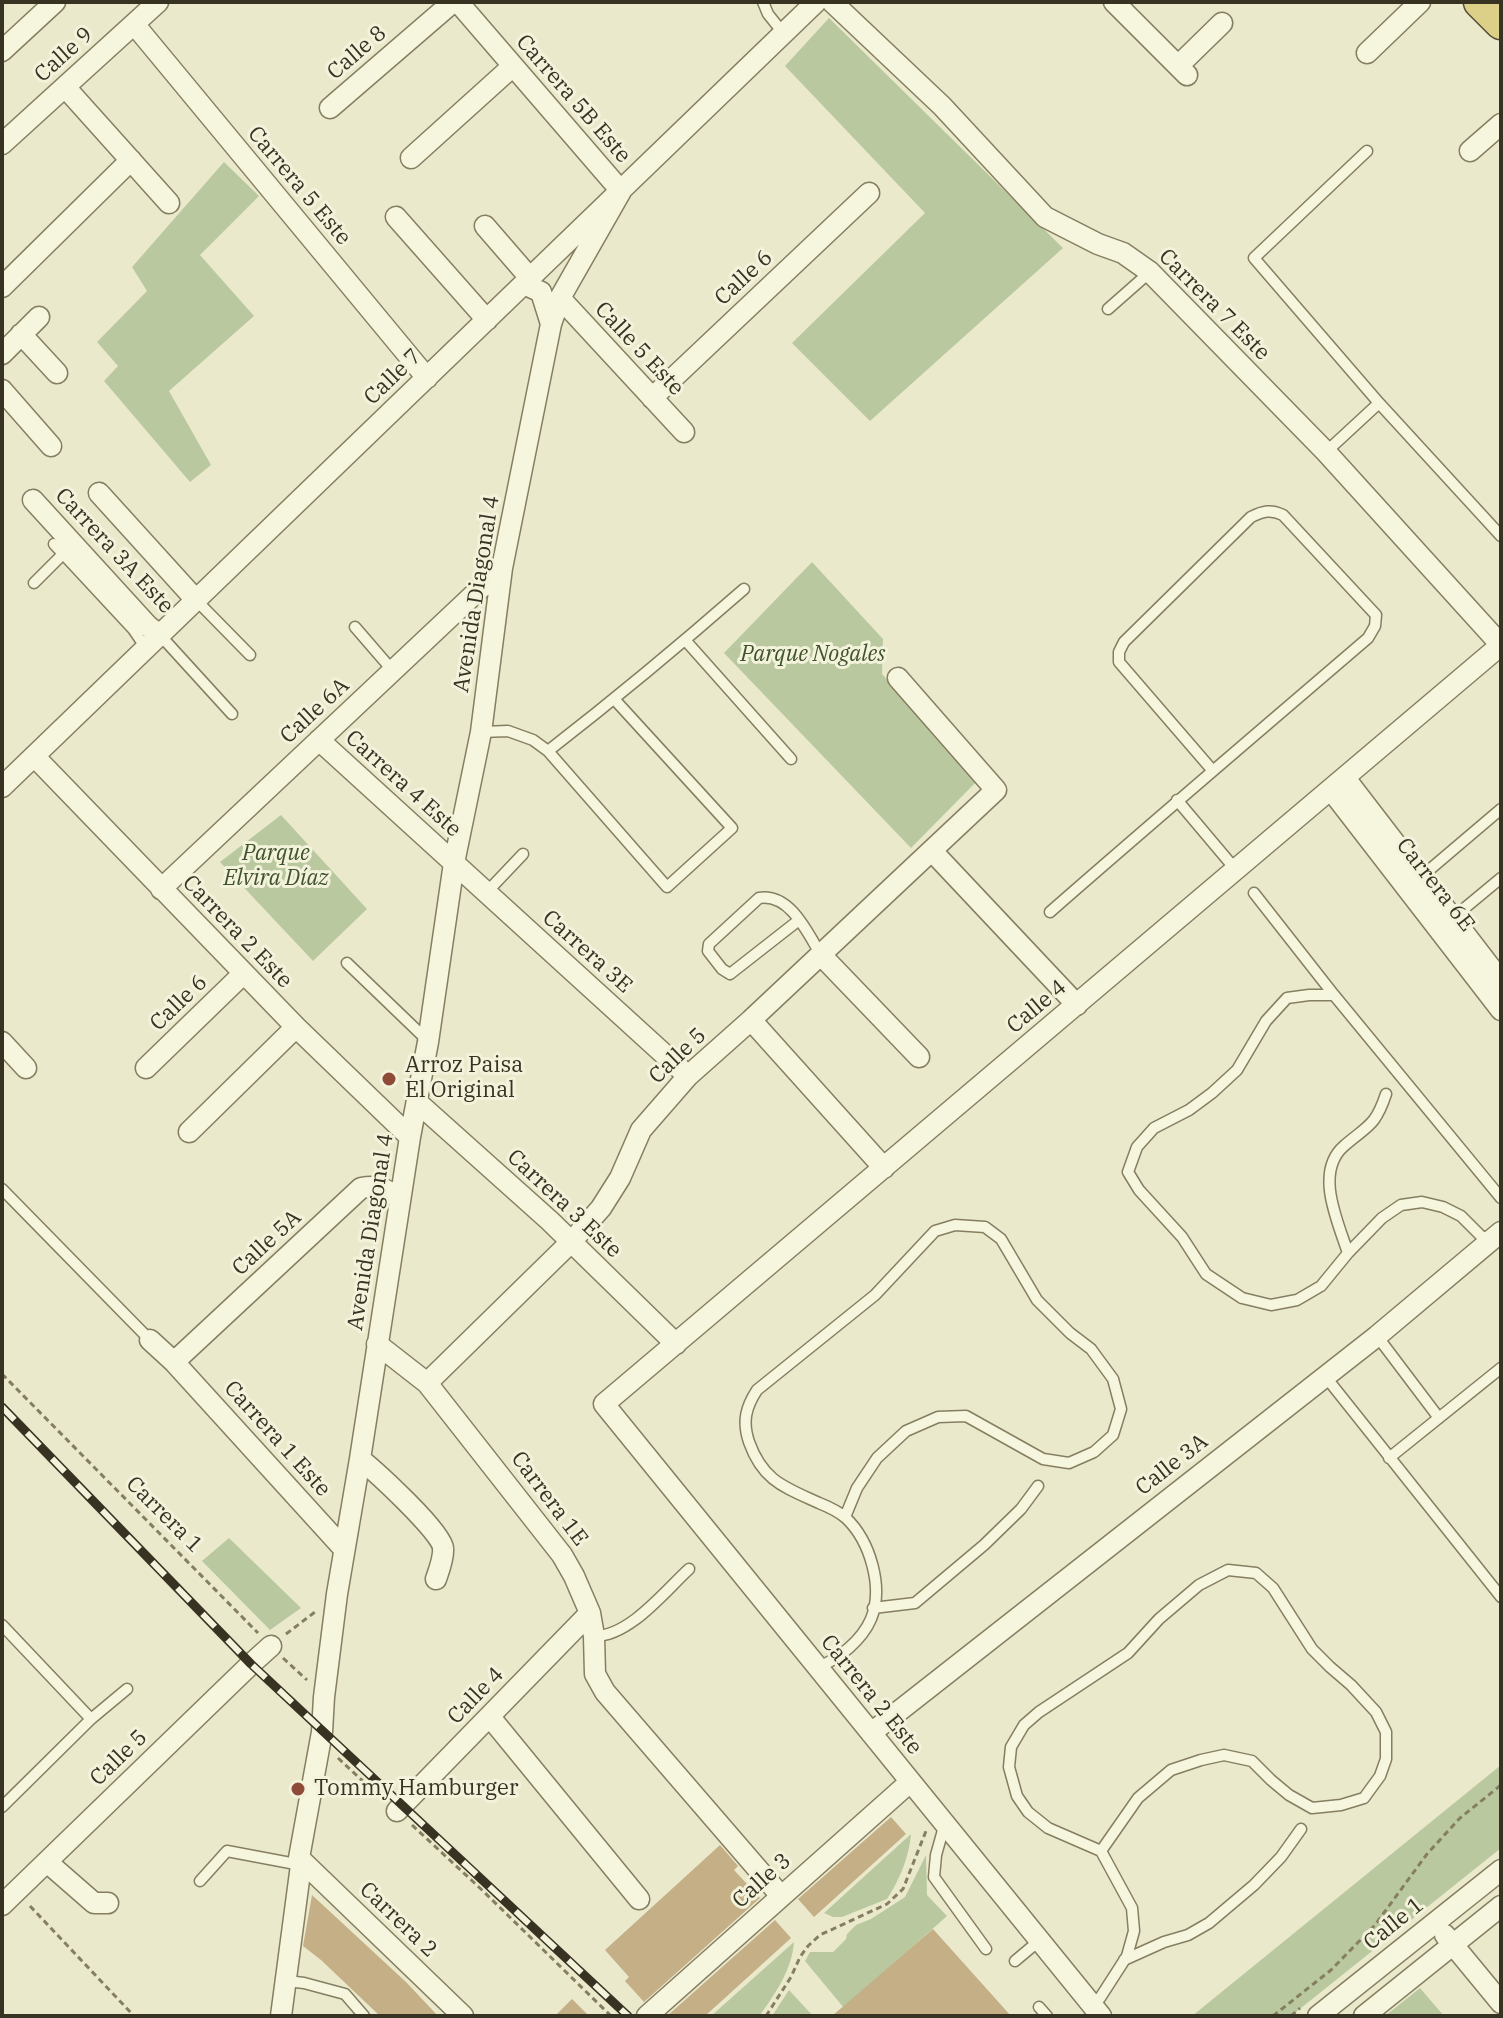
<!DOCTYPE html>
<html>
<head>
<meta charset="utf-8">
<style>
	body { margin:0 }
	#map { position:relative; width:1503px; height:2018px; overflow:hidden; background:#ebe9cc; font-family:"IBM Plex Serif",serif }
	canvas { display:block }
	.frame { position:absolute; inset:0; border:4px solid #383223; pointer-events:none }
</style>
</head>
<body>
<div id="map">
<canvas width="1503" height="2018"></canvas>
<div class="frame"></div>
</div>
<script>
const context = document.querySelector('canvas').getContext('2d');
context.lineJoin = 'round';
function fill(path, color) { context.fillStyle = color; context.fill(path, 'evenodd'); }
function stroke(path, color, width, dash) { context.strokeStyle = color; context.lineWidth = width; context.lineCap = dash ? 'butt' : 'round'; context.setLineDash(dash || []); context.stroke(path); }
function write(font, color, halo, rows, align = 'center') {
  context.font = font + ' "IBM Plex Serif",serif'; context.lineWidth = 6; context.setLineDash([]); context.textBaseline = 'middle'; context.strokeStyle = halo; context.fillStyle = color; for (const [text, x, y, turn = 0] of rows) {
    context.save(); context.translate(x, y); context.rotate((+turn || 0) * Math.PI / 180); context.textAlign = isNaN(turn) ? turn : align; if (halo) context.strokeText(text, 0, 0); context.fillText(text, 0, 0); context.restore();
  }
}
const green = new Path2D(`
	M829 18 1063 248 870 421 792 343 925 213 785 66Z
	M224 162 259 196 200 255 254 316 169 391 211 465 190 482 104 381 118 366 97 342 147 291 132 267Z
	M812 562 883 639 882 674 979 779 911 848 724 653Z
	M281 815 367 909 313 961 220 862Z
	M229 1538 301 1608 270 1630 202 1561Z
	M1501 1765V1848L1291 2016H1192Z
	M911 1834C909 1857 900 1879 887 1899L842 1917H833L824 1913Z
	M926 1855 927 1895 947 1916 844 2008 805 1961 810 1952H833L846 1939 847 1934 856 1925 871 1919 905 1897Z
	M794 1942C792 1969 776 1993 760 2015L711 2016Z
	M1420 1988 1444 2016H1385Z
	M789 1990 813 2016H772Z`);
const building = new Path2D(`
	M891 1817 906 1834 814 1917 798 1899Z
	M720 1845 738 1866 734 1870 760 1898 644 2002 625 1981 629 1977 605 1950Z
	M312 1895 407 1983 438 2016H380L321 1960 303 1946Z
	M775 1920 791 1938 705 2016H667Z
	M933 1929 1011 2016H832Z
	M572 1999 589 2016H555Z`);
const path = new Path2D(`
	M2 1374 258 1633
	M286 1634 315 1612
	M283 1658 307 1680
	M338 1758 382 1799
	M412 1825 482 1890 611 2016
	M30 1906 134 2016
	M766 2016 791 1977 800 1957 808 1946 820 1935 887 1904 903 1889 926 1831
	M1273 2016 1331 1970 1375 1925 1427 1854 1460 1818 1501 1785
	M1291 2016 1300 2008`);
const service = new Path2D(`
	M763 2 768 14 784 34
	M1367 151 1254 258 1379 403 1501 536
	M1108 309 1150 272
	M1326 452 1379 403
	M54 544 133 629 146 648
	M34 583 63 554
	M196 600 250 655
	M355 627 393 671
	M160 635 232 714
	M686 641 791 759
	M481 732 508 731 533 740 548 751C615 699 680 645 744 589
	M548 751 667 887 732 828 615 700
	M1177 800 1236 870
	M1420 876 1428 871 1501 809
	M486 893 523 854
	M1254 893 1334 995 1501 1198
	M1050 912C1155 820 1262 729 1368 638L1375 626 1376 615 1283 515C1271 509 1263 511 1251 517L1124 642 1119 652V662L1213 771
	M1451 916 1460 912 1501 878
	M799 920 730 974 722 969 708 951 709 944 759 898C790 893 807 932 821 955
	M347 963 427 1040
	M1334 995H1309L1287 998 1266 1021 1237 1070 1212 1093 1189 1110 1154 1128 1137 1147 1128 1172 1139 1190 1182 1237 1206 1274 1242 1298 1271 1305 1297 1300 1321 1286 1348 1253 1382 1218 1401 1205 1422 1202 1443 1207 1461 1216 1483 1238 1489 1236
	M2 1189 150 1340
	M1348 1253C1338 1222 1314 1172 1344 1146 1368 1125 1375 1127 1386 1094
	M1377 1336 1439 1418
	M1325 1376 1501 1597
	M1389 1458 1501 1368
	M873 1608 915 1603 984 1545 1021 1509 1038 1486
	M2 1625 91 1719
	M594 1636C629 1637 665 1591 689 1569
	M818 1667C839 1659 862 1640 871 1619 884 1587 870 1541 846 1518 838 1511 829 1507 819 1503 784 1487 763 1481 749 1442 742 1421 746 1407 757 1390L875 1295 935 1231 955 1225 985 1227 1001 1239 1037 1300 1070 1333 1091 1349 1113 1379 1121 1409 1113 1435 1094 1452 1069 1463 1043 1459 966 1416 938 1417 906 1431 877 1458 857 1488 845 1517
	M2 1807 91 1719 127 1689
	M945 1823 936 1855 934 1877 986 1949
	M200 1881 227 1851 301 1865
	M1124 1960 1164 1942 1188 1935 1209 1923 1254 1885 1281 1857 1301 1829
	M1015 1961 1040 1940
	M287 1981 304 1983 345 1994 364 2016
	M1090 2002 1100 1998 1127 1956 1134 1931 1132 1908 1101 1851 1048 1828 1028 1812 1017 1796 1009 1767 1011 1747 1024 1725 1039 1712 1128 1653 1159 1619 1199 1585 1228 1570 1256 1573 1273 1588 1312 1649 1330 1667 1351 1685 1376 1712 1386 1732V1759L1380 1776 1364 1798 1341 1805 1312 1808 1289 1795 1271 1780 1252 1761 1224 1755 1201 1760 1171 1770 1138 1798 1101 1851
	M1039 2007 1047 2016`);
const minor = new Path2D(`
	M832 2 942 106 1045 217 1098 244 1123 253 1150 272 1326 452 1501 645 604 1404 1101 2016
	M1114 2 1187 75
	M134 24 427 378
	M2 51 55 2
	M1367 53 1420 2
	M1178 66 1222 23
	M65 87 169 203
	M330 108 453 2
	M2 144 158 2
	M1470 151 1501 124
	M411 158 513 66
	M396 217 487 320
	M485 226 530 278
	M524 284 541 292 551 324
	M2 287 131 160
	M560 298 684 432
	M21 334 57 373
	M2 354 39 317
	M2 390 51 446
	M652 398 869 193
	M99 493 196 600
	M33 500 148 626 160 635
	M319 740 688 1076
	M34 756 296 1027 410 1137
	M1345 778 1501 981
	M2 787 816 2
	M1331 790 1501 1010
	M932 851 1077 1005
	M161 889 502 568
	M821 955 919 1057
	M751 1020 884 1168
	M2 1042 26 1068
	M146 1068 244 973
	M417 1102 550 1221 676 1344
	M189 1132 296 1027
	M150 1340 174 1362 344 1549
	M377 1344 427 1383 562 1555 574 1576 590 1613 594 1636 595 1674 605 1692 781 1896
	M174 1362 361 1188C378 1185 387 1189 400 1199
	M427 1383 572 1241 601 1208 620 1178 641 1130 688 1076 751 1020 996 790 898 678
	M360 1459C375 1471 442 1532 443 1548 444 1558 439 1570 436 1579
	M490 1717 639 1899
	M871 1733 1377 1336 1501 1232
	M397 1811 590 1613
	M299 1858 463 2016
	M47 1862 94 1903H108
	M2 1905 251 1664 271 1646
	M1445 1935 1501 2003
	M281 2016 301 1865 299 1858 322 1732 324 1697 337 1594 360 1459 410 1137 428 1042 454 863 481 732 502 568 551 324 560 298 621 191 458 2
	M647 2016 910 1782
	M1318 2016 1501 1870
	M1364 2016 1501 1906`);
const trunk = new Path2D(`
	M1480 2 1501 23`);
const rail = new Path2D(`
	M2 1407 251 1664 628 2016`);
const markers = [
	[389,1079,8,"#8e4c38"],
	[298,1789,8,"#8e4c38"]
];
const streetNames = [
	["Calle 8",357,53,-41],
	["Calle 9",64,55,-42],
	["Carrera 5B Este",573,99,49],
	["Carrera 5 Este",299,186,50],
	["Calle 6",744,278,-43],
	["Carrera 7 Este",1214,305,45],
	["Calle 5 Este",639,349,47],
	["Calle 7",393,377,-44],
	["Carrera 3A Este",114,551,47],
	["Avenida Diagonal 4",477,594,-81],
	["Calle 6A",315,711,-43],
	["Carrera 4 Este",403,784,42],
	["Carrera 6E",1435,885,52],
	["Carrera 2 Este",237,932,46],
	["Carrera 3E",587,952,42],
	["Calle 6",179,1003,-44],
	["Calle 4",1037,1007,-40],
	["Calle 5",678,1056,-44],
	["Carrera 3 Este",564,1204,43],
	["Avenida Diagonal 4",371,1232,-81],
	["Calle 5A",267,1243,-43],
	["Carrera 1 Este",277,1439,48],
	["Calle 3A",1172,1465,-38],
	["Carrera 1E",549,1499,53],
	["Carrera 1",164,1515,45],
	["Carrera 2 Este",871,1695,51],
	["Calle 4",476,1696,-46],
	["Calle 5",119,1758,-44],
	["Calle 3",762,1881,-42],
	["Carrera 2",398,1920,44],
	["Calle 1",1394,1924,-39]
];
const parkNames = [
	["Parque Nogales",813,655],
	["Parque",276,854],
	["Elvira Díaz",276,879]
];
const poiNames = [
	["Arroz Paisa",405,1066],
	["El Original",405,1091],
	["Tommy Hamburger",314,1789]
];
fill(green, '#bac8a0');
fill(building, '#c4af86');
stroke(service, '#867e61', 13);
stroke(minor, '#867e61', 23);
stroke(trunk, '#554b35', 35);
stroke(path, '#867e61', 3, [6, 4]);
stroke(service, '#f6f5de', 10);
stroke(minor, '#f6f5de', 20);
stroke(trunk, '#dccf88', 32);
stroke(rail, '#383223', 9);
stroke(rail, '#f3f2db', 6, [18]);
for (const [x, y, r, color] of markers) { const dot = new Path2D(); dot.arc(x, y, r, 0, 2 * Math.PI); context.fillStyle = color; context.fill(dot); stroke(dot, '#f3f2db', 3); }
write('22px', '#383223', '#f3f2db', streetNames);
write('italic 22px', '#3f522c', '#f3f2db', parkNames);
write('22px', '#383223', '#f3f2db', poiNames, 'left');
</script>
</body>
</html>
